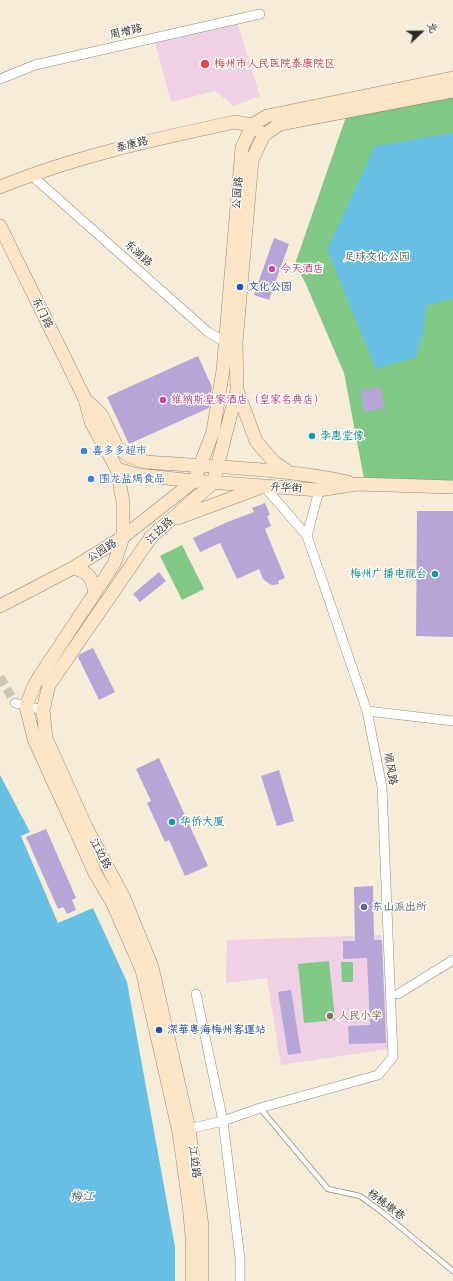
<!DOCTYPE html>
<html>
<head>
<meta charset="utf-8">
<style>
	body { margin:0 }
	#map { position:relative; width:453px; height:1281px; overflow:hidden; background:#f6ecd8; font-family:"Balsamiq Sans","LXGW WenKai TC",sans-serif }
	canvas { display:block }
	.north { position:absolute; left:401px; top:12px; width:40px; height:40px; -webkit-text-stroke:3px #fdfcf7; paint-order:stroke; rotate:68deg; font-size:11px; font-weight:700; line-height:16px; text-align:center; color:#2b2b2b }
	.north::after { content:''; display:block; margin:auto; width:14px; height:18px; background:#2b2b2b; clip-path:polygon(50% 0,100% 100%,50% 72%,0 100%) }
</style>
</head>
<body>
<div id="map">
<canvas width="453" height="1281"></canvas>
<div class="north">北</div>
</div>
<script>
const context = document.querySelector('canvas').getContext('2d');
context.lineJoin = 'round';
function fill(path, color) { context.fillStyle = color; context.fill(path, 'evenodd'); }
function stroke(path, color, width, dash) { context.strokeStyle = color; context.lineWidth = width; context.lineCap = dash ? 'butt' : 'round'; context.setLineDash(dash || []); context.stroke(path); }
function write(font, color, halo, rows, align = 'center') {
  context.font = font + ' "Balsamiq Sans","LXGW WenKai TC",sans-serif'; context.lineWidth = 3; context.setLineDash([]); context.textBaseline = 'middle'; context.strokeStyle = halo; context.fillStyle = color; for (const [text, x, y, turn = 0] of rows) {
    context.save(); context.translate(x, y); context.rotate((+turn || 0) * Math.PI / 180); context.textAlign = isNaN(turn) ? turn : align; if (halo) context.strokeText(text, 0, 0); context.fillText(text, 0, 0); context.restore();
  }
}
const built = new Path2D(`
	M236 19 260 96 234 106 215 91 171 102 154 38Z
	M381 935 388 1049 281 1065 267 978 226 983 227 940Z`);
const green = new Path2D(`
	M453 87V488L365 484 344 373 305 282 295 264 349 108Z
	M182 545 204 589 182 600 160 556Z
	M329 961 335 1020 304 1023 298 964Z
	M341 962H353V982H342Z`);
const water = new Path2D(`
	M453 133V297L452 299 427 305 423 332 416 357 376 369 327 249 375 146Z
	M0 775 30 832 21 836 58 923 93 908 127 982 175 1247V1281H0Z`);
const building = new Path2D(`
	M274 238 289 244 269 300 254 295Z
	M198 356 212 387 209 408 129 444 107 397Z
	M381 387 384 408 364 412 361 390Z
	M265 503 270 515 267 516 271 526 265 529 285 578 278 581 279 584 272 585 268 583 263 579 259 569 237 579 220 543 200 552 193 538 225 523 254 512 252 508Z
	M417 511H453V637L416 636Z
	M159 572 166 581 140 602 133 594Z
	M93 648 115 692 99 700 78 657 80 654Z
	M159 758 208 866 185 876 169 840 165 842 147 803 151 801 136 769Z
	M279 770 294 821 277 826 261 776Z
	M46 829 76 898 72 900 76 910 67 914 63 907 58 909 26 837Z
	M373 886 374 940H382L386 1043 349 1044 348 1026 370 1025 367 958 343 959V941H355L354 887Z
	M291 990 301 1053 288 1055 278 992Z`);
const streetTunnel = new Path2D(`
	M0 677 15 703`);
const lane = new Path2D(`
	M260 1108 328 1189 360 1196 382 1212 453 1271`);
const street = new Path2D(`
	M0 79 35 65 260 14
	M30 174 208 332 225 342H230
	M307 536 319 490
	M15 703 43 710
	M367 711 453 721
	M196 994 223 1121 240 1258V1281
	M398 994 453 960
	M189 1129 223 1121 260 1108 378 1075 393 1057 382 787 367 711 307 536 264 486`);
const secondary = new Path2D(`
	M0 187C76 156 156 139 235 122L252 125 258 130
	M0 226 85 399 91 422 117 469 123 502V537L114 564 41 674 34 686 26 706 34 739 95 873 113 904 142 970 179 1132 189 1204 192 1237V1281
	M237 390 256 441 274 462 290 473
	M85 399 101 414 117 447 129 456 146 462C213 467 282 468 348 482
	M117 469 138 475 194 481 319 490 357 484 453 487
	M194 481 213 432 223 370 242 148 252 125 267 116 453 78
	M213 483 237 390 236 343 252 160 264 135 280 124 453 91
	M178 518 259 488
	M73 568C89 572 92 577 95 593
	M0 606 73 568 123 537 194 481
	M202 1281V1226L189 1129 152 967 123 896 86 827 46 738 43 710 49 685 151 537 213 483`);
const markers = [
	[205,64,5,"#e0444e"],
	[272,269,4,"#d1479c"],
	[240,287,4,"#1a4fb4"],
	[163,400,4,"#d1479c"],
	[312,436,4,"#0f9aa8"],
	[84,451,4,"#3f7fe0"],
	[91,479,4,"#3f7fe0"],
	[435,574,4,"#0f9aa8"],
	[172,822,4,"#0f9aa8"],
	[364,907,4,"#5c6f8a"],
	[330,1016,4,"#8d6e63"],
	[159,1030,4,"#1a4fb4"]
];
const streetNames = [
	["周增路",126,32,-13],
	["泰康路",132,145,-14],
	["公园路",238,193,-85],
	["东湖路",138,254,42],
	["东门路",42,313,64],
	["升华街",286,488,3],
	["江边路",160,531,-44],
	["公园路",102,551,-32],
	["顺风路",390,769,80],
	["江边路",100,854,62],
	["江边路",194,1162,83],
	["杨桃墩巷",386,1205,37]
];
const healthNames = [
	["梅州市人民医院泰康院区",214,64]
];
const parkNames = [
	["足球文化公园",377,257]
];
const hotelNames = [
	["今天酒店",280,269],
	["维纳斯皇家酒店（皇家名典店）",171,400]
];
const transitNames = [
	["文化公园",248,287],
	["深華粵海梅州客運站",167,1030]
];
const cultureNames = [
	["李惠堂像",320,436],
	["梅州广播电视台",427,574,"right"],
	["华侨大厦",180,822]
];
const shopNames = [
	["喜多多超市",92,451],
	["围龙盐焗食品",99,479]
];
const serviceNames = [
	["东山派出所",372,907]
];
const educationNames = [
	["人民小学",338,1016]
];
const waterNames = [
	["梅江",82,1197]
];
fill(built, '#f0d0e5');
fill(green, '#80c884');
fill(water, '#65c0e3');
fill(building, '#b6a6d8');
stroke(streetTunnel, '#cdc5b5', 9, [9, 4.5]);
stroke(lane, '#908c82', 6);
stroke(street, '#908c82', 10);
stroke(secondary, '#908c82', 14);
stroke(lane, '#fff', 4.5);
stroke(street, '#fff', 9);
stroke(secondary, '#fde5c5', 13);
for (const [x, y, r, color] of markers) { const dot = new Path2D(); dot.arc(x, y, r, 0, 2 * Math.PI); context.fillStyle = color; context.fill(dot); stroke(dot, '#fdfcf7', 1.5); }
write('11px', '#2b2b2b', '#fdfcf7', streetNames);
write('11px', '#be3a42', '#fdfcf7', healthNames, 'left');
write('11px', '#49624a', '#fdfcf7', parkNames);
write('11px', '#b23c85', '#fdfcf7', hotelNames, 'left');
write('11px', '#164399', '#fdfcf7', transitNames, 'left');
write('11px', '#0d838f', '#fdfcf7', cultureNames, 'left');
write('11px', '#366cbe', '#fdfcf7', shopNames, 'left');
write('11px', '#4e5e75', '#fdfcf7', serviceNames, 'left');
write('11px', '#785e54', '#fdfcf7', educationNames, 'left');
write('italic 12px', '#3f5f6b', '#fdfcf7', waterNames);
</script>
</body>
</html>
